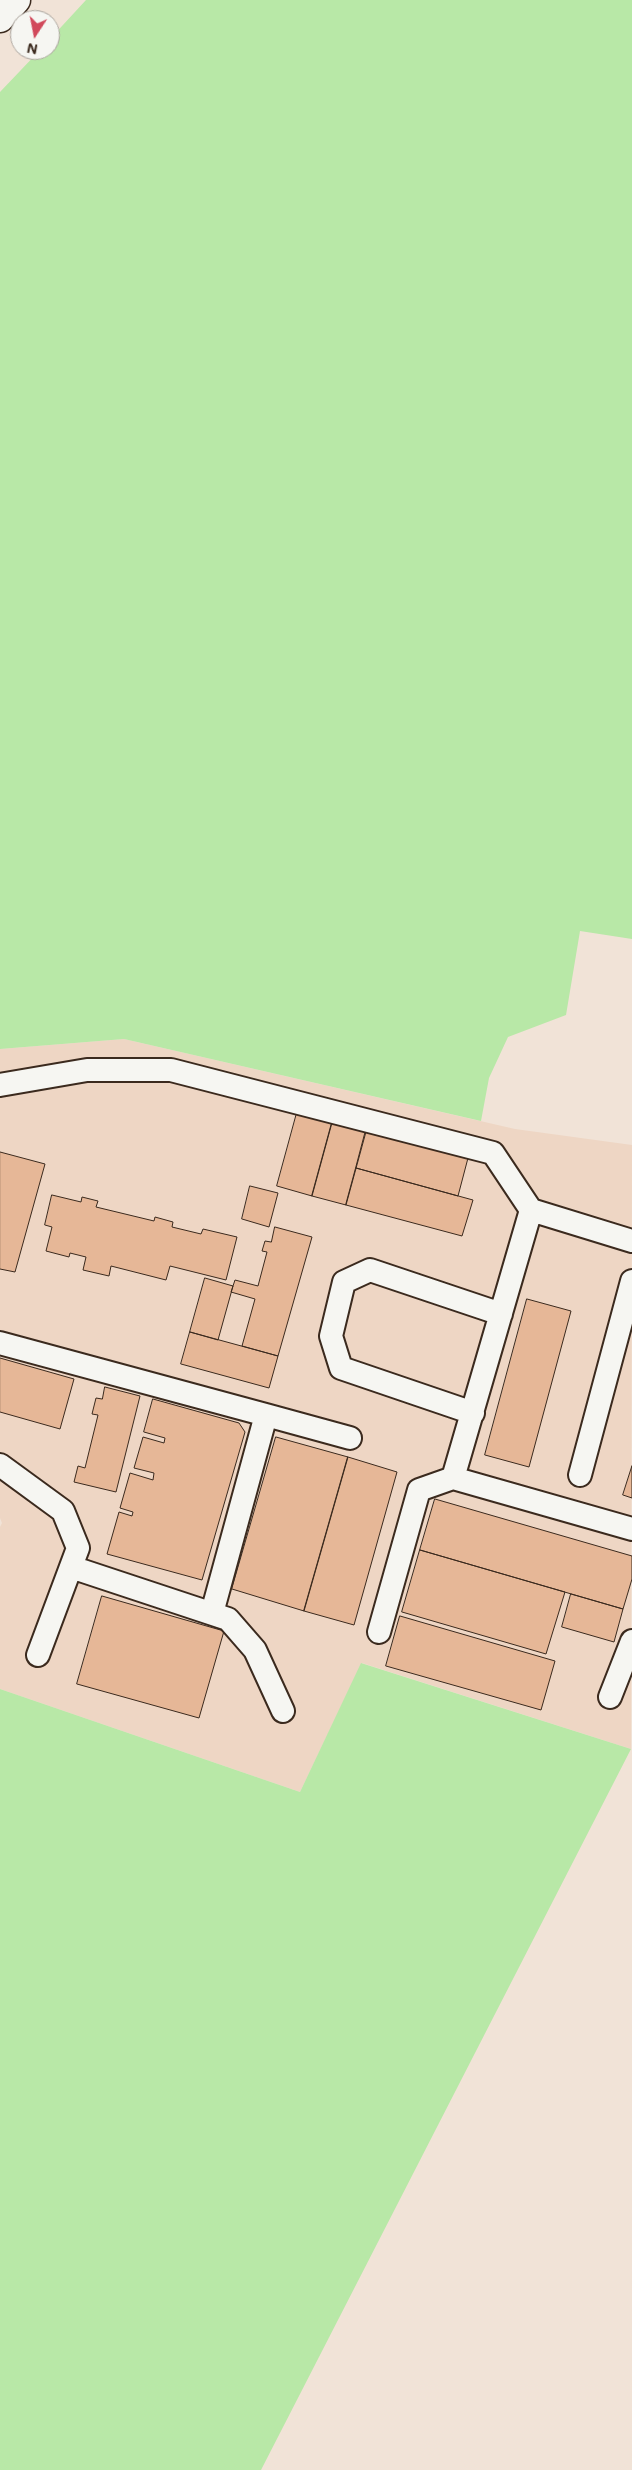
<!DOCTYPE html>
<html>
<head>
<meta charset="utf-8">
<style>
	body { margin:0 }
	#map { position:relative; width:632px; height:2470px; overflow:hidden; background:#f1e3d7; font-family:Mali,sans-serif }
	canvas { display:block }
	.north { position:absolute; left:10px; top:10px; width:50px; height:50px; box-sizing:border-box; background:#f6f6f2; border:1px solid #aba49d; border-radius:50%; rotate:191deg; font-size:14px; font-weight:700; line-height:20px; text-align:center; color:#3b2a1e }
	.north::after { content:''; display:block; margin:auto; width:18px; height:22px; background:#d1495b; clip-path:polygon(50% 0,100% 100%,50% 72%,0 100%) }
</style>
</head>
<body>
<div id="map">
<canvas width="632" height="2470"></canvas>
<div class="north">N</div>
</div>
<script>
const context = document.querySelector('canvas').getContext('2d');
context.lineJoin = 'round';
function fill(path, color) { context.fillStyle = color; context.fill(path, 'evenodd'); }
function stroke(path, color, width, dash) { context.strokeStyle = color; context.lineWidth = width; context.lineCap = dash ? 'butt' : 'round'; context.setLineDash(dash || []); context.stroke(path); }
const built = new Path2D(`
	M124 1039 515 1129 632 1145 631 1749 362 1663 300 1792 0 1689V1527L2 1523 0 1518V1049Z`);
const green = new Path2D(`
	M86 0H632V939L580 931 566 1015 508 1037 489 1078 481 1121 124 1039 0 1049V92L40 50H50V39Z
	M361 1663 631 1749 261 2470H0V1689L300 1792Z`);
const building = new Path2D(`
	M298 1109 333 1119 312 1196 277 1186Z
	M333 1119 367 1128 346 1205 312 1196Z
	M366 1130 468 1158 458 1196 356 1168Z
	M0 1152 45 1164 15 1272 0 1269Z
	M356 1168 473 1200 462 1236 346 1205Z
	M250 1186 278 1193 269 1227 242 1219Z
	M52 1195 81 1202 82 1197 98 1201 96 1207 154 1221 155 1217 173 1222 172 1227 201 1234 203 1229 237 1237 226 1280 170 1266 166 1280 111 1266 109 1276 83 1270 86 1257 70 1253 69 1257 46 1251 52 1227 45 1225Z
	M275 1227 312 1237 278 1356 242 1346 255 1299 231 1292 235 1280 258 1286 267 1252 262 1251 265 1241 271 1242Z
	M205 1278 233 1286 218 1340 190 1332Z
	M527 1299 571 1311 529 1467 485 1455Z
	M190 1332 278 1356 269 1388 181 1364Z
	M0 1358 74 1379 60 1429 0 1412Z
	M105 1387 140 1396 116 1492 74 1482 78 1466 85 1468 98 1415 92 1414 96 1398 102 1399Z
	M153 1399 239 1423 245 1432 202 1580 107 1554 119 1512 132 1516 133 1512 120 1508 130 1473 153 1480 154 1473 134 1468 143 1437 164 1443 165 1438 144 1432Z
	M276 1437 348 1457 304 1611 232 1589Z
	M348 1457 397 1472 354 1625 304 1611Z
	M632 1466V1498L623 1495Z
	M435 1499 632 1556V1579L623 1609 420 1550Z
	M420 1550 565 1592 546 1654 402 1612Z
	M571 1594 623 1609 614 1642 562 1627Z
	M102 1596 224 1631 199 1718 77 1684Z
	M400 1616 555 1661 541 1710 386 1666Z`);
const service = new Path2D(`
	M0 1085 87 1070H171L493 1153 531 1210 632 1241
	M531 1210 453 1478 632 1529
	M0 1343 266 1415 212 1613
	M473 1413 341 1368 331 1336 344 1282 370 1270 501 1314
	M266 1415 350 1438
	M0 1465 63 1511 78 1548 38 1655
	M580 1475 632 1281
	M71 1567 228 1619 255 1650 283 1711
	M379 1632 419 1490 453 1478
	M610 1697 632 1641`);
const tertiary = new Path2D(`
	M0 18 16 0`);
fill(built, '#eed6c4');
fill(green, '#b8e8a7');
fill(building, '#e6b797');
stroke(building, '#3b2a1e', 1);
stroke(service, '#3b2a1e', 26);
stroke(tertiary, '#3b2a1e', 31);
stroke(service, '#f6f6f2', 22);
stroke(tertiary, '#f6f6f2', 28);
</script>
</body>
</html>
